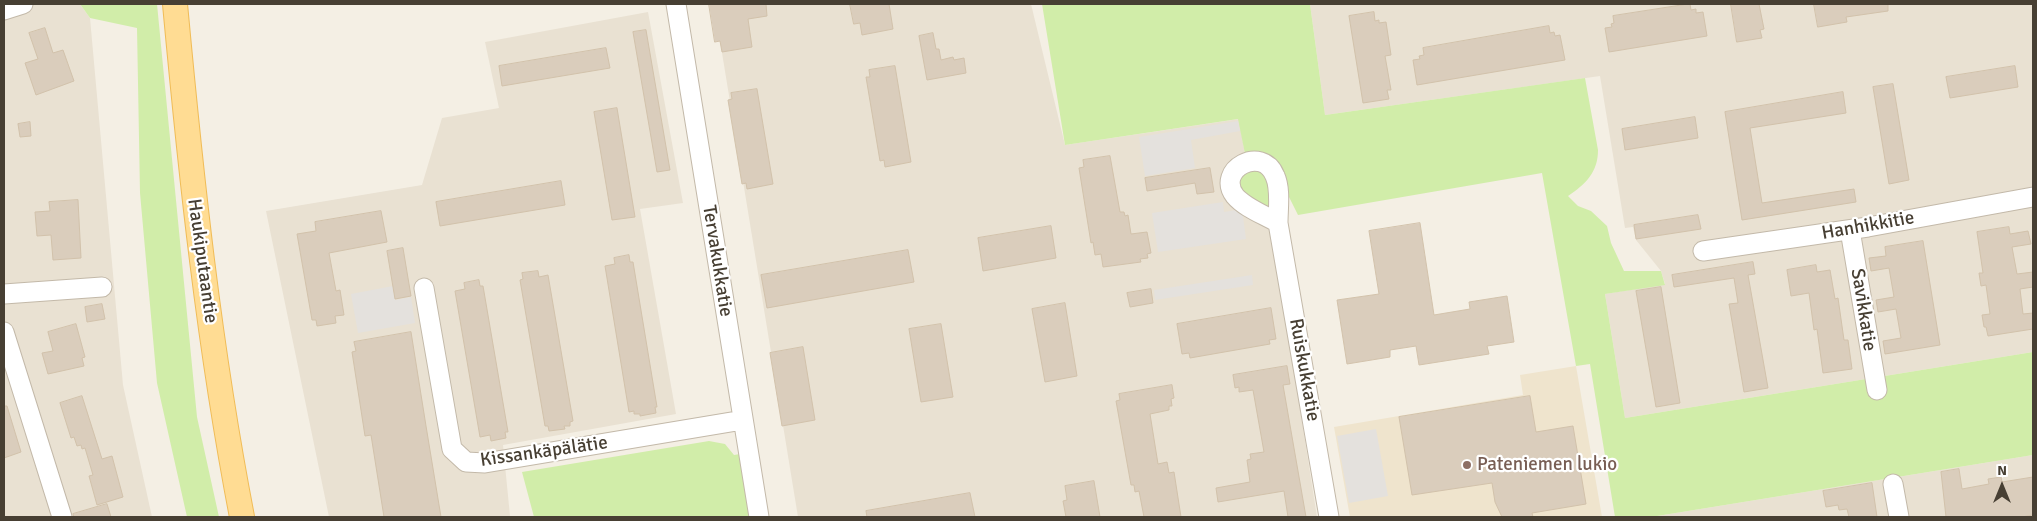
<!DOCTYPE html>
<html>
<head>
<meta charset="utf-8">
<style>
	body { margin:0 }
	#map { position:relative; width:2037px; height:521px; overflow:hidden; background:#f4efe4; font-family:Signika,sans-serif }
	canvas { display:block }
	.frame { position:absolute; inset:0; border:5px solid #473f33; pointer-events:none }
	.north { position:absolute; left:1977px; top:461px; width:50px; height:50px; -webkit-text-stroke:4px #fff; paint-order:stroke; rotate:0deg; font-size:14px; font-weight:700; line-height:20px; text-align:center; color:#473f33 }
	.north::after { content:''; display:block; margin:auto; width:18px; height:22px; background:#473f33; clip-path:polygon(50% 0,100% 100%,50% 72%,0 100%) }
</style>
</head>
<body>
<div id="map">
<canvas width="2037" height="521"></canvas>
<div class="frame"></div>
<div class="north">N</div>
</div>
<script>
const context = document.querySelector('canvas').getContext('2d');
context.lineJoin = 'round';
function fill(path, color) { context.fillStyle = color; context.fill(path, 'evenodd'); }
function stroke(path, color, width, dash) { context.strokeStyle = color; context.lineWidth = width; context.lineCap = dash ? 'butt' : 'round'; context.setLineDash(dash || []); context.stroke(path); }
function write(font, color, halo, rows, align = 'center') {
  context.font = font + ' Signika,sans-serif'; context.lineWidth = 4.5; context.setLineDash([]); context.textBaseline = 'middle'; context.strokeStyle = halo; context.fillStyle = color; for (const [text, x, y, turn = 0] of rows) {
    context.save(); context.translate(x, y); context.rotate((+turn || 0) * Math.PI / 180); context.textAlign = isNaN(turn) ? turn : align; if (halo) context.strokeText(text, 0, 0); context.fillText(text, 0, 0); context.restore();
  }
}
const residential = new Path2D(`
	M4 4H80L90 18 123 385 152 517H4Z
	M714 4H1031L1065 145 1239 119 1245 154 1239 156 1266 226 1273 236 1317 517H798Z
	M1310 4H2033V352L1625 418 1605 294 1665 284 1661 271 1636 240 1633 227 1625 228 1600 76 1325 115Z
	M648 12 683 203 640 209 676 414 503 445 510 516 329 517 266 211 422 185 442 118 499 108 485 42Z
	M2033 455V517H1651Z`);
const education = new Path2D(`
	M1576 366 1602 517H1350L1334 427 1523 395 1520 375Z`);
const green = new Path2D(`
	M80 4H157L197 417 219 517H187L157 383 140 193 137 28 90 18Z
	M1042 4H1310L1325 115 1585 78 1598 150C1598 172 1586 184 1568 196L1578 206 1591 211 1607 226 1611 243 1624 271H1661L1665 285 1605 294 1625 418 2033 352V455L1651 517H1615L1590 364 1576 366 1542 173 1298 215 1284 187 1252 153 1245 154 1238 119 1065 145Z
	M1257 170C1272 178 1270 193 1270 208L1244 194 1239 187 1242 173Z
	M709 441 725 444 734 455 740 454 749 517H534L522 472Z`);
const parking = new Path2D(`
	M1238 121 1240 131 1191 140 1195 168 1145 176 1139 137Z
	M1223 202 1224 212 1242 209 1246 239 1158 252 1152 213Z
	M1252 275 1253 285 1155 300 1154 290Z
	M393 286 395 300 411 297 415 323 358 333 351 294Z
	M1376 429 1388 496 1349 503 1337 436Z`);
const building = new Path2D(`
	M709 4H766L767 16 748 19 752 47 722 52 720 41 715 42Z
	M850 4H889L893 29 862 35 860 23 854 24Z
	M1688 4H1690L1691 10 1696 9V13L1703 12 1707 36 1609 52 1605 28 1612 27 1611 24 1614 23 1613 16Z
	M1731 4H1759L1764 29 1760 30 1762 38 1737 42Z
	M1814 4H1888V11L1846 17 1847 22 1818 27Z
	M1374 12 1375 21 1379 20V23L1386 22 1391 55 1385 56 1391 90H1387L1389 99 1363 103 1349 16Z
	M1549 26 1550 33 1554 32 1555 36 1560 35 1565 60 1417 85 1413 60 1420 59 1419 56 1424 55 1423 48Z
	M45 28 53 53 63 50 74 81 36 95 25 63 38 59 29 33Z
	M646 30 670 170 657 172 633 32Z
	M933 33 936 49H939L941 60 953 57 954 60 964 58 966 73 927 80 919 36Z
	M606 48 610 68 502 86 499 66Z
	M895 66 911 162 885 167 884 160 880 161 866 77H870L869 70Z
	M2015 66 2018 87 1950 98 1946 77Z
	M1893 84 1909 180 1889 184 1873 87Z
	M757 89 773 184 747 189 746 183 742 184 728 100 732 99 731 93Z
	M1843 92 1846 113 1750 128 1762 203 1854 189 1856 202 1742 220 1725 112Z
	M617 108 635 217 612 220 594 112Z
	M1695 117 1698 138 1625 150 1622 129Z
	M30 122 31 136 20 137 18 124Z
	M1110 156 1120 212H1124L1125 216 1128 215 1131 234 1147 232 1151 253 1147 254 1148 258 1140 259 1141 262 1103 267 1101 254 1095 255 1093 242 1091 243 1079 168 1084 167 1083 160Z
	M1210 168 1214 192 1197 194 1195 183 1147 191 1145 178Z
	M561 181 565 205 440 226 436 202Z
	M78 200 81 258 53 260 51 235 37 236 35 212 50 211 49 202Z
	M381 211 387 242 329 253 336 291 340 290 344 315 335 316 336 323 317 326 316 320H312L297 234 316 231 315 222Z
	M1698 215 1701 229 1636 239 1634 225Z
	M1420 223 1434 315 1470 309 1469 302 1507 296 1514 342 1487 346 1489 354 1419 365 1416 346 1390 350V357L1347 364 1337 300 1379 294 1369 231Z
	M1051 226 1056 258 983 271 978 238Z
	M2009 227 2010 234 2028 231 2031 244 2012 247 2017 274 2033 272V287L2020 289 2023 314 2033 313V329L1988 336 1986 327H1984L1982 315 1990 314 1986 285 1981 286 1979 273H1983L1977 232Z
	M1923 241 1940 345 1885 354 1883 341 1901 338 1896 309 1878 312 1876 300 1894 297 1889 268 1871 271 1869 258 1886 256 1885 247Z
	M403 248 411 296 395 299 387 251Z
	M908 250 914 282 767 308 761 275Z
	M629 255 630 262H633L657 407H655L656 413 640 416V414H634V411L629 412 605 266 615 264 614 258Z
	M1753 262 1755 274 1748 275 1768 388 1744 392 1729 304 1738 303 1734 278 1674 287 1672 275Z
	M1816 265 1817 272 1830 270 1835 299 1838 298 1844 340H1848L1852 369 1823 373 1817 329 1814 330 1809 293 1791 296 1787 270Z
	M538 271 539 277 548 275 573 421 570 422V426H564L565 429 549 431 548 426H545L520 280 523 279 522 273Z
	M479 280 480 286H483L508 432H505L506 438 491 441 490 435 480 437 455 291 465 289 464 283Z
	M1661 287 1680 403 1656 407 1636 291Z
	M1151 289 1153 303 1130 307 1127 293Z
	M1065 303 1077 376 1045 382 1032 309Z
	M102 304 105 319 87 322 85 307Z
	M1271 308 1276 339 1269 340 1270 344 1190 358 1189 353 1182 354 1177 324Z
	M76 324 85 357 82 358 84 366 48 374 42 353 53 351 48 332Z
	M941 324 953 397 921 402 909 329Z
	M411 332 426 426 441 517H384L371 435 365 436 352 352 356 351 354 342Z
	M803 347 815 420 782 426 770 353Z
	M1287 366 1290 384 1283 385 1306 517H1288L1284 491 1218 502 1216 488 1250 482 1247 460 1251 459 1250 454 1264 452 1253 390 1239 392V387L1235 388 1233 375Z
	M1172 385 1174 398 1171 399 1172 406H1169V410L1150 414 1158 464 1167 462 1169 473 1174 472 1181 517H1144L1139 491 1135 492 1134 485H1131L1116 401 1120 400 1119 394Z
	M82 396 102 459 112 456 123 497 97 505 89 476 93 475 85 448 82 449 81 445 77 446 74 437 71 438 60 403Z
	M1530 396 1536 432 1573 426 1586 504 1532 513 1533 517H1502L1495 502 1492 483 1412 495 1399 417Z
	M4 406H7L21 452 4 458Z
	M1959 469 1962 489 1989 484 1988 479 2001 477 2002 482 2033 477V515L2022 517H1946L1941 472Z
	M1094 481 1100 517H1066L1063 501 1067 500 1065 486Z
	M1872 483 1877 517H1849L1847 509 1839 510 1838 505 1826 507 1823 491Z
	M970 493 975 517H867L866 511Z
	M107 504 111 517H74L73 514Z`);
const minor = new Path2D(`
	M676 4 759 517
	M4 10 23 4
	M1278 223C1265 215 1245 208 1235 196 1215 170 1262 144 1275 176 1281 189 1278 209 1278 223L1329 517
	M1850 230 1877 390
	M1703 251 1868 227 2033 197
	M424 288 452 449 466 462 485 463 743 420
	M4 294 102 287
	M4 332 62 517
	M1893 484 1899 517`);
const major = new Path2D(`
	M175 4C191 177 209 346 242 517`);
const markers = [
	[1467,465,5,"#8d6e63"]
];
const streetNames = [
	["Hanhikkitie",1868,226,-10],
	["Haukiputaantie",202,261,82],
	["Tervakukkatie",717,261,81],
	["Savikkatie",1863,310,81],
	["Ruiskukkatie",1304,370,80],
	["Kissankäpälätie",544,452,-8]
];
const educationNames = [
	["Pateniemen lukio",1477,465]
];
fill(residential, '#e9e1d2');
fill(education, '#efe4cd');
fill(green, '#d1eda9');
fill(parking, '#e4e1dd');
fill(building, '#dacdbc');
stroke(building, '#d2c2ab', 1);
stroke(minor, '#c3b9a9', 21);
stroke(major, '#f0bc57', 26);
stroke(minor, '#fff', 19);
stroke(major, '#ffdc93', 24);
for (const [x, y, r, color] of markers) { const dot = new Path2D(); dot.arc(x, y, r, 0, 2 * Math.PI); context.fillStyle = color; context.fill(dot); stroke(dot, '#fff', 2); }
write('19px', '#473f33', '#fff', streetNames);
write('19px', '#785e54', '#fff', educationNames, 'left');
</script>
</body>
</html>
